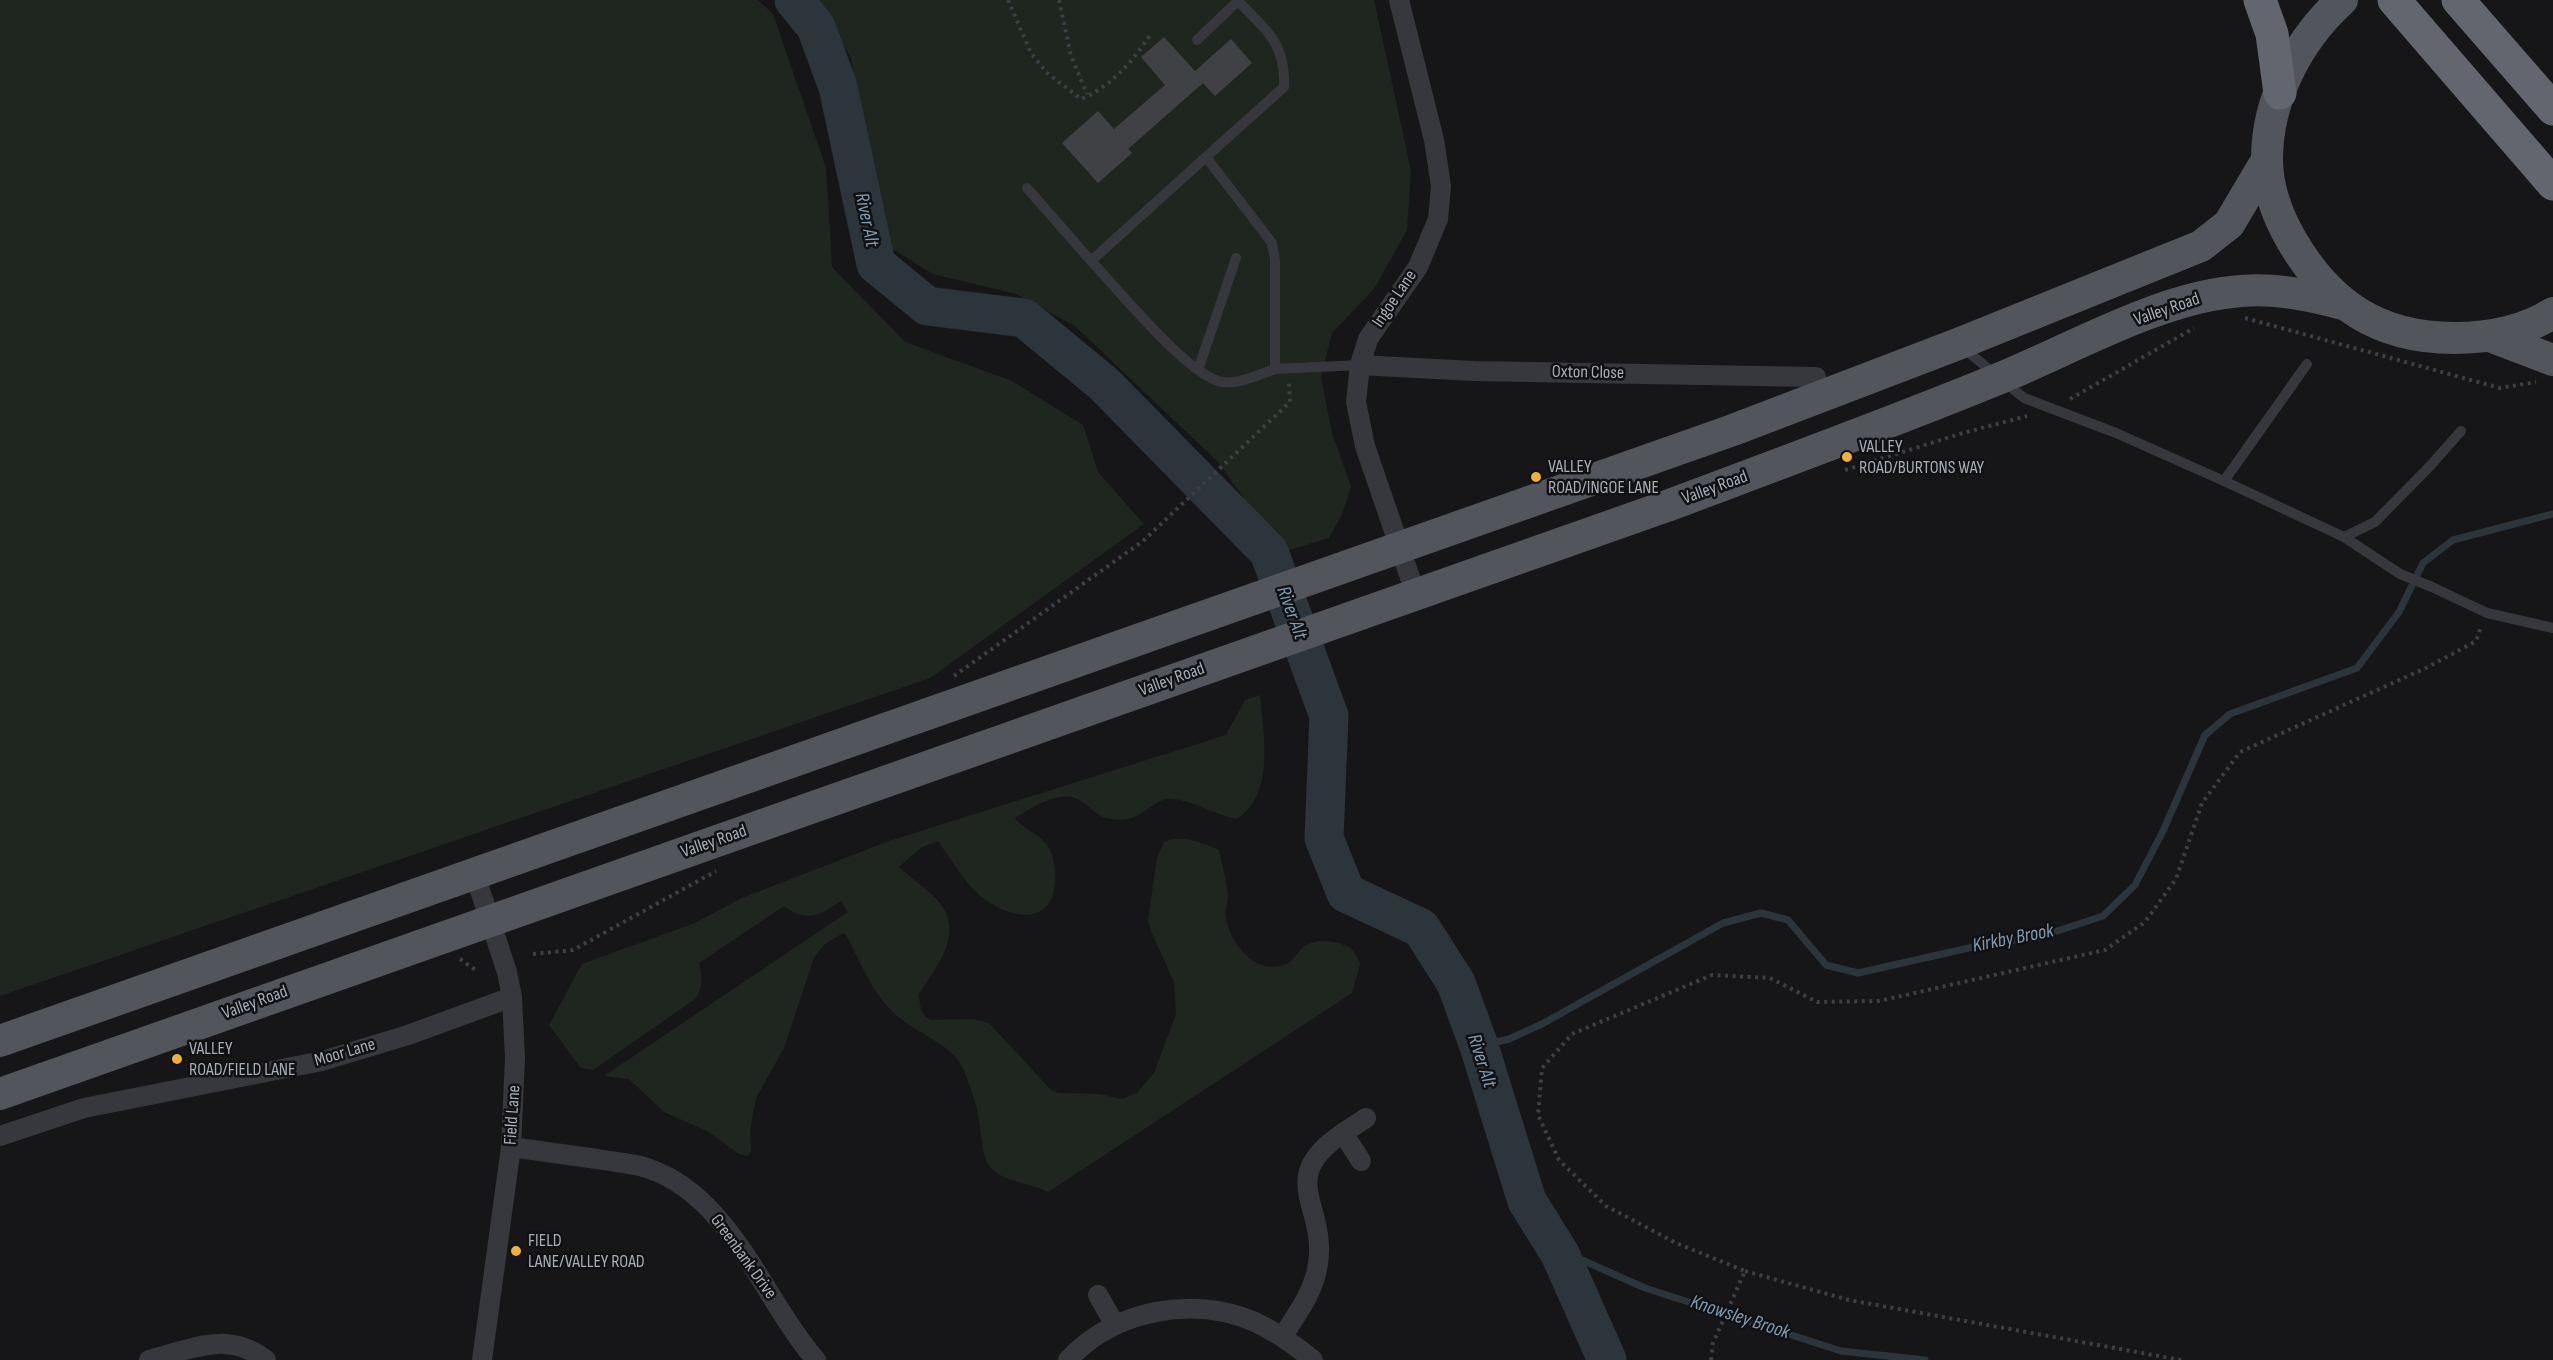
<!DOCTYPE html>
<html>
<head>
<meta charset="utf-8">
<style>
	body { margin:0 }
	canvas { display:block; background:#161618 }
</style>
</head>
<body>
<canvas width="2553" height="1360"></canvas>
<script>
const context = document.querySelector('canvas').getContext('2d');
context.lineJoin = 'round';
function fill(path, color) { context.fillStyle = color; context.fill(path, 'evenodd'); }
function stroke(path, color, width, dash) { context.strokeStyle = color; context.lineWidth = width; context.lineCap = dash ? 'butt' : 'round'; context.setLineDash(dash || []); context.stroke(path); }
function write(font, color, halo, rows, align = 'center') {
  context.font = font + ' "Sofia Sans Condensed",sans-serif'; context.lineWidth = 5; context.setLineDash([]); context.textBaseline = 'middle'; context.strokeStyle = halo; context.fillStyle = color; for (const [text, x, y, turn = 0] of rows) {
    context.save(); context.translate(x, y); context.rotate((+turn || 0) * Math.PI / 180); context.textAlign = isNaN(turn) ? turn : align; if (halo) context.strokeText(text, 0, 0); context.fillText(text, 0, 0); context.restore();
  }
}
const green = new Path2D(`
	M0 0H758L773 14 826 168 832 267 905 342 1012 381 1083 425 1098 472 1144 524 930 678 0 996Z
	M817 0H1374L1411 171 1407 230 1374 289 1332 333 1321 377 1332 433 1351 487 1342 514 1329 538 1282 552 1219 463 1075 326 1016 294 933 274 886 245 870 173 851 58Z
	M1260 695C1263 734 1276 793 1237 819 1215 815 1184 796 1166 799 1152 802 1140 820 1120 820 1100 819 1098 814 1084 803 1064 786 1035 806 1016 817L1015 819C1025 830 1038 833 1047 845 1053 853 1055 866 1055 876 1056 919 1024 923 992 904 968 890 954 863 938 841L922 847 899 867C911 879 927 888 938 901 966 933 936 967 919 994 920 1005 920 1015 931 1020L973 1019 989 1023 1051 1090 1058 1093 1099 1094 1122 1099 1137 1093 1154 1073 1176 1014 1174 982 1152 933 1148 920 1157 858 1164 842C1183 834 1201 843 1219 850 1222 865 1227 881 1228 895 1228 903 1224 911 1226 918 1230 943 1255 975 1283 965 1294 962 1296 954 1303 947 1314 938 1341 940 1351 949 1356 953 1358 959 1360 964L1352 993 1048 1192C1030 1182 1004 1183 990 1167 981 1156 981 1125 977 1109 973 1095 968 1080 962 1066 952 1045 911 1030 894 1013 872 993 860 961 846 935L843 933 825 944 814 957 784 1048 756 1098 750 1131 751 1151 748 1156 739 1154 709 1132 664 1112 629 1079 604 1076 848 912 841 901C819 916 807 923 784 906L699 963C702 978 704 985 695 999L593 1070 581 1068 549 1025 582 964 695 923 742 898 889 841 1226 735 1245 700Z`);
const stream = new Path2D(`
	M1479 1046 1509 1039 1542 1024 1723 923 1761 913 1788 920 1826 965 1858 973 1991 943 2036 938 2103 916 2135 885 2163 831 2205 735 2230 714 2357 668 2399 612 2423 563 2453 540 2553 514
	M1560 1254 1582 1260 1645 1288 1841 1351 1925 1360`);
const river = new Path2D(`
	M794 0 816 27 838 87 876 264 927 306 1024 318 1104 384 1269 552 1329 716 1324 838 1346 893 1421 928 1456 983 1479 1046 1527 1201 1560 1254 1607 1360`);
const building = new Path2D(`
	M1164 37 1195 71 1231 39 1252 63 1215 96 1203 83 1128 149 1132 153 1098 183 1062 143 1098 111 1114 129 1165 85 1141 57Z`);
const path = new Path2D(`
	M1008 0 1031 53 1047 73 1081 99C1112 86 1132 62 1150 35
	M1059 0 1071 56 1087 94
	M2245 318 2500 388 2536 382
	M2070 399 2194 328
	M1845 470 1963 433 2027 416
	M954 676 1143 541 1290 402 1289 382
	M533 954 573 950 716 871
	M460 959 477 971
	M1745 1271 1849 1300 2181 1360
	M1711 1360 1713 1343 1745 1271 1676 1243 1606 1206 1559 1160 1538 1115 1542 1068 1572 1034 1712 975 1770 978 1817 1002 1879 1001 2105 950 2145 922 2176 879 2202 803 2240 752 2428 667 2476 641 2481 627`);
const lane = new Path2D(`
	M1197 40 1238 1C1266 30 1286 43 1284 87L1206 157 1272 243 1275 260V369L1360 365
	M1027 188 1091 261 1206 157
	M1091 261C1118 289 1188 376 1222 382 1238 385 1260 374 1275 369
	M1962 347 2024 398 2116 433 2224 481 2344 537 2400 574 2432 587 2487 613 2553 628
	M1198 370 1236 258
	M2224 481 2307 364
	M2344 537 2375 522 2431 465 2461 431`);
const street = new Path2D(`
	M1399 0 1434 140 1441 186 1438 219 1418 267 1368 339 1360 365 1356 402 1365 446 1416 595
	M1360 365 1473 371 1816 377
	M475 875 507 972 512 997 515 1058 511 1147 482 1360
	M0 1136 84 1108 322 1061 408 1035 512 997
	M511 1147C540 1151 569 1155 597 1159 614 1162 631 1163 647 1168 730 1195 763 1299 816 1360
	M1361 1161 1343 1133 1366 1118
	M1098 1295 1115 1325
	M1282 1337C1297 1314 1314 1292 1318 1264 1327 1204 1275 1179 1343 1133
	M149 1360C192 1349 227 1330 266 1360
	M1068 1360C1113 1310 1193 1295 1255 1322 1276 1332 1295 1345 1313 1360`);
const primary = new Path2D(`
	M2342 0C2298 40 2267 99 2267 159 2267 187 2278 217 2292 241 2329 304 2378 338 2454 338 2488 338 2523 332 2553 313
	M2490 336 2553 360
	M0 1041 1733 430 1958 344 2201 246 2229 224 2267 160
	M0 1094 1664 507C1776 465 1888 424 1998 379 2069 350 2156 300 2231 292 2270 287 2306 294 2343 304`);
const highway = new Path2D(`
	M2260 0 2272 34 2280 93
	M2394 0 2553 184
	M2458 0 2553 109`);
const markers = [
	[1847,457,6,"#f2b134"],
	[1536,477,6,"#f2b134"],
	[177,1059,6,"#f2b134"],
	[516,1251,6,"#f2b134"]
];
const streetNames = [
	["Ingoe Lane",1395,299,-56],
	["Valley Road",2167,310,-19],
	["Oxton Close",1588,373,1],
	["Valley Road",1715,488,-20],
	["Valley Road",1172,680,-20],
	["Valley Road",714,842,-19],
	["Valley Road",255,1003,-20],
	["Moor Lane",345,1053,-16],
	["Field Lane",513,1115,-86],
	["Greenbank Drive",743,1257,54]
];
const poiNames = [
	["VALLEY",1859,447],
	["ROAD/BURTONS WAY",1859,468],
	["VALLEY",1548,467],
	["ROAD/INGOE LANE",1548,488],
	["VALLEY",189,1049],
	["ROAD/FIELD LANE",189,1070],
	["FIELD",528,1241],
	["LANE/VALLEY ROAD",528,1262]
];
const waterNames = [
	["River Alt",866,220,78],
	["River Alt",1291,613,70],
	["Kirkby Brook",2013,939,-11],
	["River Alt",1481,1061,72],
	["Knowsley Brook",1740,1318,18]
];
fill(green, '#1e261f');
stroke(stream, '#2c353c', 7);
stroke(river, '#2c353c', 39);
fill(building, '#404145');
stroke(path, '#3d3f44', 4, [3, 4.5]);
stroke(lane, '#37383d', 10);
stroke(street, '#37383d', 20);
stroke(primary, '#53555c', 32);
stroke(highway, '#63666e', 33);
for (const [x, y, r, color] of markers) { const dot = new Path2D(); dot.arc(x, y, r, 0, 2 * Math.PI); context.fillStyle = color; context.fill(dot); stroke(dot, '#111113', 2); }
write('18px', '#a8adb8', '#111113', streetNames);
write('18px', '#a8adb8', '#111113', poiNames, 'left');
write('italic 20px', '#7f9bb3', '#111113', waterNames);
</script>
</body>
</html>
